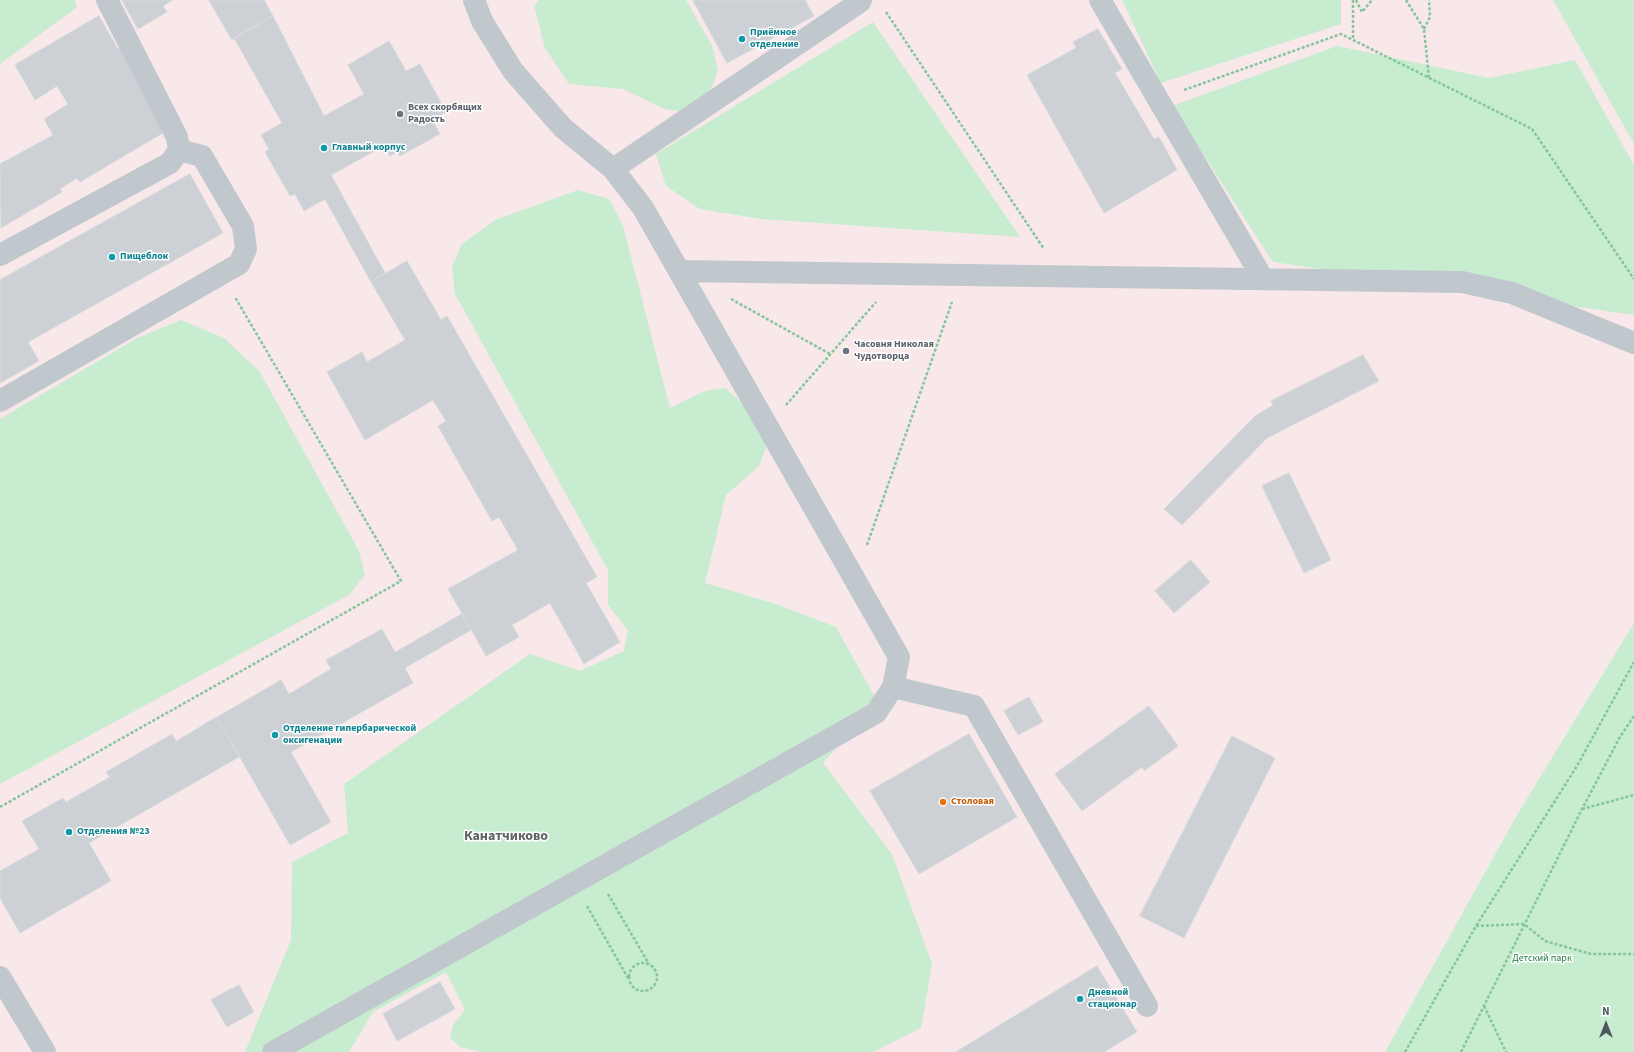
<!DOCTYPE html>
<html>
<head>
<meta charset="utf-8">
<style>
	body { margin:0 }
	#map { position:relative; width:1634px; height:1052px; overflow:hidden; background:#f4f3f3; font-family:"Source Sans 3",sans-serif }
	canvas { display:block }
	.north { position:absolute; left:1586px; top:1004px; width:40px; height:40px; -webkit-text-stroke:3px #fff; paint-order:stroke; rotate:0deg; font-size:11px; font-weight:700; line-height:16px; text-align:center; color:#4c585e }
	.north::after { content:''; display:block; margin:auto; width:14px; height:18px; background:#4c585e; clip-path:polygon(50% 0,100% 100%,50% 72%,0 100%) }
</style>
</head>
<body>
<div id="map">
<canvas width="1634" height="1052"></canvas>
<div class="north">N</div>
</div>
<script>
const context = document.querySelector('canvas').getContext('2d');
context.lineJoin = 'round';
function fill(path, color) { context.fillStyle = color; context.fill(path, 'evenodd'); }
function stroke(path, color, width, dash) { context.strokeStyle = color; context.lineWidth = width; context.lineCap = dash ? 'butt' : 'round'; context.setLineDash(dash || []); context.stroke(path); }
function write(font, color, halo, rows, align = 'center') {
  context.font = font + ' "Source Sans 3",sans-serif'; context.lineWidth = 3; context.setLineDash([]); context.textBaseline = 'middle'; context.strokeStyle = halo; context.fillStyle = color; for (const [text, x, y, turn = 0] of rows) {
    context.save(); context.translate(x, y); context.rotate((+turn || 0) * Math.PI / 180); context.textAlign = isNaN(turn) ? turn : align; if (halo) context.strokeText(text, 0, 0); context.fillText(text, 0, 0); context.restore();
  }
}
const medical = new Path2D(`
	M0 0H1553L1634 144V623L1517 815 1385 1052H0Z`);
const green = new Path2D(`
	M0 0H75L77 7 0 64Z
	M539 0H686L712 46 718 71 711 89 694 105 682 112 664 109 623 89 569 84 545 48 534 6Z
	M1122 0H1341V24L1161 83Z
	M1553 0H1634V144Z
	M873 22 1020 237 761 219 700 209 666 186 656 154Z
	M1337 46 1489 78 1575 60 1634 165V315L1273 262 1172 106Z
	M578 190 609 199 623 226 670 408 705 391 725 388 740 401 763 433 766 448 759 466 726 495 705 583 776 604 836 627 877 701 823 763 892 854 932 964 921 1028 873 1052H481L460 1047 450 1038 453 1025 465 1010 446 972 373 1012 349 1052H245L291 940 292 862 348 833 344 784 530 654 580 671 624 651 628 630 608 605V570L455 294 452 267 462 244 495 220Z
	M181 320 224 338 260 372 359 551 365 575 349 595 0 784V419L137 338Z
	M1634 623V1052H1385L1517 815Z`);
const building = new Path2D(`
	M122 0H173L163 6 167 12 138 29Z
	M209 0H264L273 16 232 40Z
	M693 0H805L814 16 727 63Z
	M99 16 118 49 121 47 168 130 80 182 77 178 60 189 62 192 1 228 0 164 53 135 44 119 68 104 57 86 35 100 15 65Z
	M273 16 324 116 364 94 348 65 389 41 406 71 420 64 446 112 432 120 440 134 400 156 397 152 390 156 384 146 331 175 385 273 371 282 325 199 304 211 295 194 290 196 265 152 269 149 261 135 282 123 234 38Z
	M1098 29 1122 69 1115 73 1154 139 1159 137 1177 170 1104 213 1027 75 1076 48 1073 42Z
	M190 174 223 233 28 342 39 361 0 383V280Z
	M407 261 441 320 447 316 597 577 586 583 620 642 584 664 550 603 512 625 519 637 486 656 448 589 518 550 499 517 492 521 438 426 446 421 433 400 365 440 327 372 362 352 367 362 405 340 371 282Z
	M1363 355 1379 381 1267 438 1182 525 1164 509 1255 416 1273 405 1271 401Z
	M1289 473 1331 560 1304 573 1262 486Z
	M1191 560 1210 582 1174 613 1155 591Z
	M462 614 471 630 405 668 413 683 291 752 331 822 290 845 217 717 281 680 289 694 331 669 326 660 382 629 395 652Z
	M1029 697 1043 722 1018 735 1004 711Z
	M1149 706 1178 746 1144 771 1142 767 1082 811 1055 774Z
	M217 717 239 757 89 843 111 881 20 933 0 898V871L39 849 22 821 63 798 66 802 110 777 106 772 172 734 176 741Z
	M969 734 1017 817 919 874 870 791Z
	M1232 736 1275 758 1184 938 1140 916Z
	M1097 966 1137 1032 1104 1052H956Z
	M440 982 455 1009 397 1041 383 1014Z
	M239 985 254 1012 227 1027 211 1000Z`);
const path = new Path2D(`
	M1353 0V40
	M1356 0 1362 12 1372 0
	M1406 0 1424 29 1429 78
	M886 12 1044 249
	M1424 29 1430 17 1429 0
	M1184 90 1341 34 1532 129 1634 279
	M731 299 830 354
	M786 405 876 302
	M867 545 952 302
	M0 807 401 581 235 297
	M1582 809 1634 795
	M608 894 649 964
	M587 906 628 978
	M1476 926 1524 924 1545 941 1591 954H1634
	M629 977a14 14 0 1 1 28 0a14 14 0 1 1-28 0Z
	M1484 1006 1506 1052
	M1405 1052 1476 926 1577 766 1634 662
	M1461 1052 1582 809 1620 737 1634 716`);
const minor = new Path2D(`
	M474 0 482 21 513 71 563 128 613 169 643 208 679 271
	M1100 0 1263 279
	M613 169 860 2 861 0
	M0 255 170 163 179 150 177 137 107 0
	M0 401 239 264 246 249 243 226 202 156 179 150
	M893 687 974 706 1147 1006
	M0 977 45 1052
	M273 1052 876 713 893 687 899 657 679 271 1462 282 1512 293 1634 343`);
const markers = [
	[742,39,4,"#0f9aa8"],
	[400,114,4,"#6b7280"],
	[324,148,4,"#0f9aa8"],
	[112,257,4,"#0f9aa8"],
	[846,351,4,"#6b7280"],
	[275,735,4,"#0f9aa8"],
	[943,802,4,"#e8710a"],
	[69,832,4,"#0f9aa8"],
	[1080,999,4,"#0f9aa8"]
];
const cultureNames = [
	["Приёмное",750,33],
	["отделение",750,45],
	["Главный корпус",332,148],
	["Пищеблок",120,257],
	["Отделение гипербарической",283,729],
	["оксигенации",283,741],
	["Отделения №23",77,832],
	["Дневной",1088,993],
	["стационар",1088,1005]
];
const worshipNames = [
	["Всех скорбящих",408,108],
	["Радость",408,120],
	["Часовня Николая",854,345],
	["Чудотворца",854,357]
];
const foodNames = [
	["Столовая",951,802]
];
const parkNames = [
	["Детский парк",1542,959]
];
const districtNames = [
	["Канатчиково",506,837]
];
fill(medical, '#f9e8e9');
fill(green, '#c7ecd0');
fill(building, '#cdd0d4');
stroke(building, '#d7dadd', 1);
stroke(path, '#83c69b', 2.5, [3, 2]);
stroke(minor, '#c0c8cd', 22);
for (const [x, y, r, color] of markers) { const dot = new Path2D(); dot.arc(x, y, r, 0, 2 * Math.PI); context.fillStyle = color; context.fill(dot); stroke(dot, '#fff', 1.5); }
write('bold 10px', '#0d838f', '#fff', cultureNames, 'left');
write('bold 10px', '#5b616d', '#fff', worshipNames, 'left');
write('bold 10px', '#c56008', '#fff', foodNames, 'left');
write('10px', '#237942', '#fff', parkNames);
write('bold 14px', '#606467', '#fff', districtNames);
</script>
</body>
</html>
